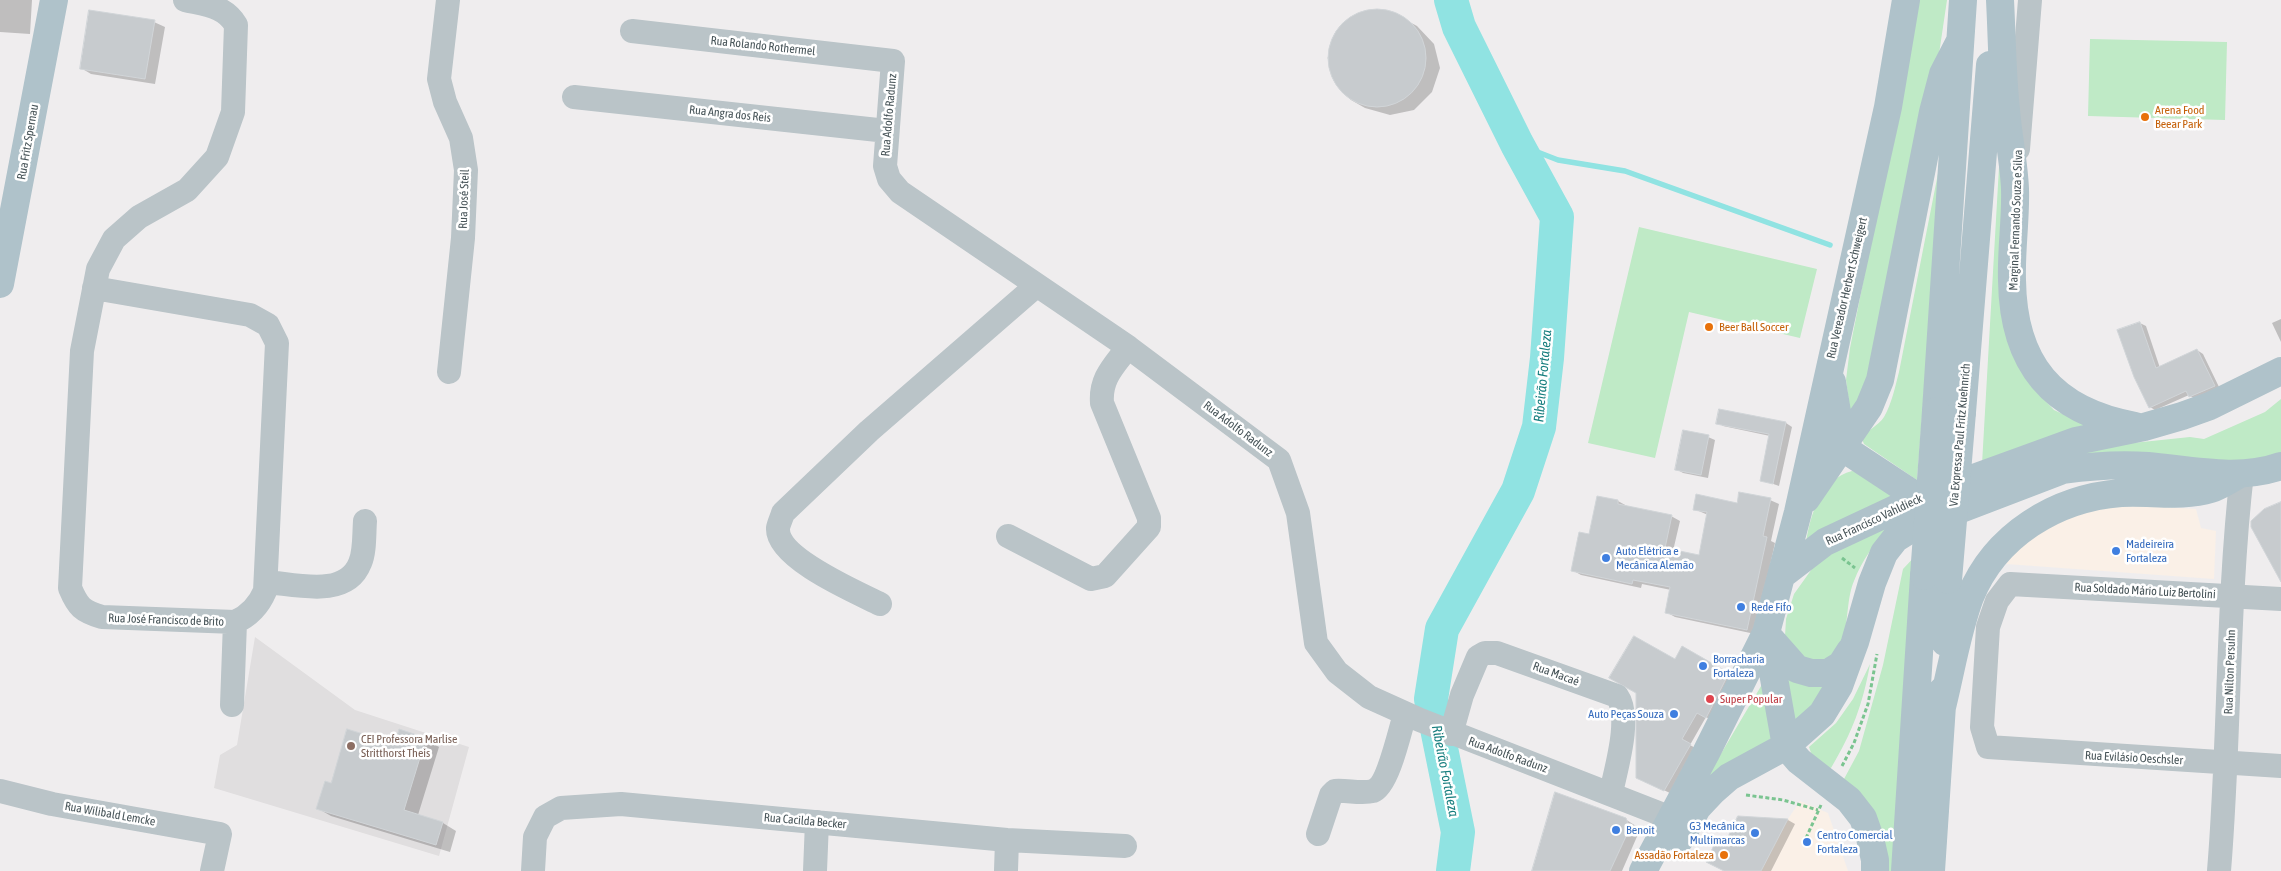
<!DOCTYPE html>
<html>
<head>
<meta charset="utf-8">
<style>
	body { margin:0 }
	canvas { display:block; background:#efedee }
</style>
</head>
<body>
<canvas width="2281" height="871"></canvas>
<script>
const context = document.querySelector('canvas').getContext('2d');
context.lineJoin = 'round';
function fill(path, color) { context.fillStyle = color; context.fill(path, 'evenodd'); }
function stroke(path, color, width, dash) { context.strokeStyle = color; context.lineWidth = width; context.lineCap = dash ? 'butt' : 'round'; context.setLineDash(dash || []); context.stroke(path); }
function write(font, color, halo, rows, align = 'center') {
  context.font = font + ' "Asap Condensed",sans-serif'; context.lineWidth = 5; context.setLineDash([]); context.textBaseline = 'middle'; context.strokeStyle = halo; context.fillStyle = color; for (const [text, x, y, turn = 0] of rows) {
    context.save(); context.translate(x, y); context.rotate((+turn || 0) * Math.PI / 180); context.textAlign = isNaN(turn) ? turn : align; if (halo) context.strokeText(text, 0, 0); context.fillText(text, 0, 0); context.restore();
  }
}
const commercial = new Path2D(`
	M2109 504 2196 509 2201 528 2216 531 2214 579 2006 564 2028 538 2068 514Z
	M1800 801 1828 813 1848 871H1761L1788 819Z`);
const education = new Path2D(`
	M255 637 355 710 469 747 439 856 214 788 220 755 237 745Z`);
const green = new Path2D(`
	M1919 0H1947L1939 54 1875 370 1852 424 1846 380 1850 348Z
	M2090 39 2227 42 2225 120 2088 116Z
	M1943 148 1917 480 1864 444 1862 439C1867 430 1878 426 1884 417 1892 403 1895 387 1899 372Z
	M1999 167 2005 170 2038 393 2054 410 2088 426 1982 464Z
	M1639 227 1817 269 1800 338 1689 312 1655 458 1588 443Z
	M2281 399V455L2249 462 2051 464 2104 446 2190 437 2204 439 2265 412Z
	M1852 471 1867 474 1899 499 1806 543C1810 515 1821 479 1852 471Z
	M1890 526C1875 543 1862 560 1854 581 1841 611 1857 663 1808 661L1785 636 1786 619 1794 594 1819 559Z
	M1919 552 1898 871H1884L1844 779 1859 751 1883 665 1903 569Z
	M1870 664C1863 704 1852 733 1831 768 1818 764 1813 760 1809 747L1836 723 1853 699Z
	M1782 667 1828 684 1808 711 1794 723Z
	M1767 676 1780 733 1706 779Z`);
const shadow = new Path2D(`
	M0 0H32L30 34 0 32Z
	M1378 10 1402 18 1417 26 1434 44 1440 68 1432 92 1414 110 1390 115 1365 108 1351 100 1334 81 1328 57 1335 33 1354 16Z
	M154 22 165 27 155 84 91 74 81 68Z
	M2281 319V342L2272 323Z
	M2140 323 2146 326 2160 368 2197 350 2203 354 2220 389 2195 399 2189 395 2155 410 2150 407Z
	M1720 410 1786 423 1792 427 1779 486 1762 480 1770 436 1723 426 1718 423Z
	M1708 437 1715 440 1708 478 1683 473 1676 469Z
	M1770 500 1779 504 1771 541 1775 543 1755 634 1675 617 1666 612 1671 590 1642 584 1641 588 1581 575 1572 570 1590 536 1618 501 1627 506 1671 516 1680 521 1673 551 1700 557 1708 515 1694 509Z
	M1682 648 1737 679 1715 722 1706 717 1690 745 1699 750 1674 795 1647 782 1675 660Z
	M425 739 439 747 418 815 443 823 456 831 450 852 331 816 317 808 331 784 395 745Z
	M1739 817 1788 820 1795 824 1771 871H1725L1724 849Z
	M1625 819 1636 826 1639 832 1622 871H1533Z`);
const stream = new Path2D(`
	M1517 144 1558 160 1625 171 1830 245`);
const river = new Path2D(`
	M1451 0 1459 27 1517 144 1557 217 1547 358 1539 427 1518 491 1442 629 1431 699 1458 832 1453 871`);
const building = new Path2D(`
	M1328 58a49 49 0 1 1 98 0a49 49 0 1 1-98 0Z
	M89 10 155 20 145 79 80 69Z
	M2140 322 2156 368 2197 349 2215 386 2189 397 2186 391 2149 408 2134 377 2117 330Z
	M1719 409 1786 422 1773 484 1760 481 1769 434 1716 424Z
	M1683 430 1709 435 1701 475 1675 470Z
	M1739 492 1771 498 1763 536 1767 537 1747 630 1665 613 1670 587 1633 580 1632 584 1571 571 1579 532 1589 534 1597 496 1618 500V504L1672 515 1665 548 1699 555 1707 512 1693 510 1696 494 1737 503Z
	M2281 502V582L2251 527V521L2264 509Z
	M1634 636 1675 659 1682 646 1729 673 1706 718 1697 713 1682 739 1691 744 1664 791 1636 778V693L1609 678Z
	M347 729 395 744 399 729 426 738 404 810 443 822 436 845 316 809 325 781 331 783Z
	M1555 792 1626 818 1629 826 1628 832 1610 871H1532Z
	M1738 816 1788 819 1761 871H1724L1706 862 1715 843 1723 847Z`);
const path = new Path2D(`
	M1842 558 1855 568
	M1842 766 1854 743 1868 704 1877 654
	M1746 795 1783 800 1818 810
	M1806 838 1821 805`);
const minor = new Path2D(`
	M448 0 439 79 445 102 461 138 466 170 463 238 449 372
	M632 31 893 61 885 166 889 179 900 192 1128 347 1279 460 1298 513 1316 643 1337 672 1369 697 1420 720 1671 818
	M574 97 887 131
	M2018 149 2030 0
	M94 288 250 315 268 325 277 343 265 591C259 605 249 616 235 622L102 617C82 611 78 607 70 588L82 351 98 269 114 239 139 217 187 190 217 157 233 112 236 25C225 6 206 5 185 0
	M1008 536 1091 579 1105 576 1149 527V518L1102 403C1100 378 1114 366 1128 347
	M266 582C295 584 346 599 360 563 365 552 364 534 365 521
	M2281 599 2010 584 1997 601 1988 627 1982 727 1988 747 2281 766
	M880 604C856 592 776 558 778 528 779 523 782 517 783 513L869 431 1036 286
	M232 705 235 622
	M1451 734 1462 695 1478 657 1485 653H1497L1617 696C1632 717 1616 768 1611 793
	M0 791 52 804 220 834 212 871
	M1318 834 1331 795 1335 791C1347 790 1362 794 1373 791 1388 786 1400 730 1405 714
	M533 871 535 837 545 817 561 808 621 804 1007 840 1125 846
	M815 871 817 822
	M1006 871 1007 840
	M2219 871C2230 739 2227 604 2242 473`);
const major = new Path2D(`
	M2000 0C2002 37 2002 73 2006 110 2008 136 2014 163 2015 189 2016 219 2011 249 2012 280 2013 364 2052 411 2135 426
	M0 284 54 0
	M1832 382 1843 448 1919 498
	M1936 411 1963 0
	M1962 412 1990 65
	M1806 499 1869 407 1880 380 1933 112 1943 74 1959 43
	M1782 575 1825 542 1919 498 2076 441 2144 427 2182 416 2210 406 2281 371
	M1766 633 1786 746 1799 761 1849 800 1863 818 1870 838 1875 860V871
	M1767 635 1797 669 1811 673H1828L1841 665 1850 651
	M1945 642 1948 580
	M1942 707C1951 671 1957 632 1970 597 1995 535 2056 498 2121 493 2150 491 2182 498 2211 489 2220 486 2229 480 2238 475
	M1680 839 1697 808 1713 791 1729 777 1786 746 1822 714 1839 686 1855 642 1872 583 1884 553 1895 539 1914 527 2063 470C2091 466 2120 464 2148 466 2191 470 2239 481 2281 466
	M1643 871 1706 753 1766 633 1798 512 1888 107 1906 0
	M1905 871 1924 576
	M1931 871 1943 690`);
const majorBridge = new Path2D(`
	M1924 576 1936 411
	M1948 580 1962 412`);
const markers = [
	[2145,117,5,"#e8710a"],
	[1709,327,5,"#e8710a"],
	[2116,551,5,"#3f7fe0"],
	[1606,558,5,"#3f7fe0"],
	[1741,607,5,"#3f7fe0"],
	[1703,666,5,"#3f7fe0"],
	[1710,699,5,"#e0444e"],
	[1674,714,5,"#3f7fe0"],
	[351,746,5,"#8d6e63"],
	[1616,830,5,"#3f7fe0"],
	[1755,833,5,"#3f7fe0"],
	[1807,842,5,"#3f7fe0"],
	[1724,855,5,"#e8710a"]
];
const streetNames = [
	["Rua Rolando Rothermel",763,46,6],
	["Rua Angra dos Reis",730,114,6],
	["Rua Adolfo Radunz",889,115,-85],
	["Rua Fritz Spernau",28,142,-80],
	["Rua José Steil",464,199,-88],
	["Marginal Fernando Souza e Silva",2016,220,-88],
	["Rua Vereador Herbert Schweigert",1847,288,-77],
	["Rua Adolfo Radunz",1238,429,37],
	["Via Expressa Paul Fritz Kuehnrich",1960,435,-85],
	["Rua Francisco Vahldieck",1874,520,-25],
	["Rua Soldado Mário Luiz Bertolini",2145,591,3],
	["Rua José Francisco de Brito",166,620,2],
	["Rua Nilton Persuhn",2230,672,-88],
	["Rua Macaé",1556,674,20],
	["Rua Adolfo Radunz",1508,755,20],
	["Rua Evilásio Oeschsler",2134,758,3],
	["Rua Wilibald Lemcke",110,814,10],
	["Rua Cacilda Becker",805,821,5]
];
const foodNames = [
	["Arena Food",2155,110],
	["Beear Park",2155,124],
	["Beer Ball Soccer",1719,327],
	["Assadão Fortaleza",1714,855,"right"]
];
const shopNames = [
	["Madeireira",2126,544],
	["Fortaleza",2126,558],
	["Auto Elétrica e",1616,551],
	["Mecânica Alemão",1616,565],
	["Rede Fifo",1751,607],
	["Borracharia",1713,659],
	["Fortaleza",1713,673],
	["Auto Peças Souza",1664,714,"right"],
	["G3 Mecânica",1745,826,"right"],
	["Multimarcas",1745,840,"right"],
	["Benoit",1626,830],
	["Centro Comercial",1817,835],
	["Fortaleza",1817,849]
];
const healthNames = [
	["Super Popular",1720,699]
];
const educationNames = [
	["CEI Professora Marlise",361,739],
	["Stritthorst Theis",361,753]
];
const waterNames = [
	["Ribeirão Fortaleza",1543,376,-85],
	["Ribeirão Fortaleza",1445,771,79]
];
fill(commercial, '#faf0e7');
fill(education, '#e0dedf');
fill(green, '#bfeac6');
fill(shadow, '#0003');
stroke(stream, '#90e3e2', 5.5);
stroke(river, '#90e3e2', 34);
fill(building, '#c7cbce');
stroke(building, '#d1d5d8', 1);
stroke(path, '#7ac490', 3, [4, 2.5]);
stroke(minor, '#bac4c8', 24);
stroke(major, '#afc2ca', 28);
stroke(majorBridge, '#afc2ca', 28);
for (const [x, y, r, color] of markers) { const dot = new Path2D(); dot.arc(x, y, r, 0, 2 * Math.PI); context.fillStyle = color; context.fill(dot); stroke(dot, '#fff', 2); }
write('12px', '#475458', '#fff', streetNames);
write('12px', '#c56008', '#fff', foodNames, 'left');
write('12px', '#366cbe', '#fff', shopNames, 'left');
write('12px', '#be3a42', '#fff', healthNames, 'left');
write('12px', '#785e54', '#fff', educationNames, 'left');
write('italic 14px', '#177e7e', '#fff', waterNames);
</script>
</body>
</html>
